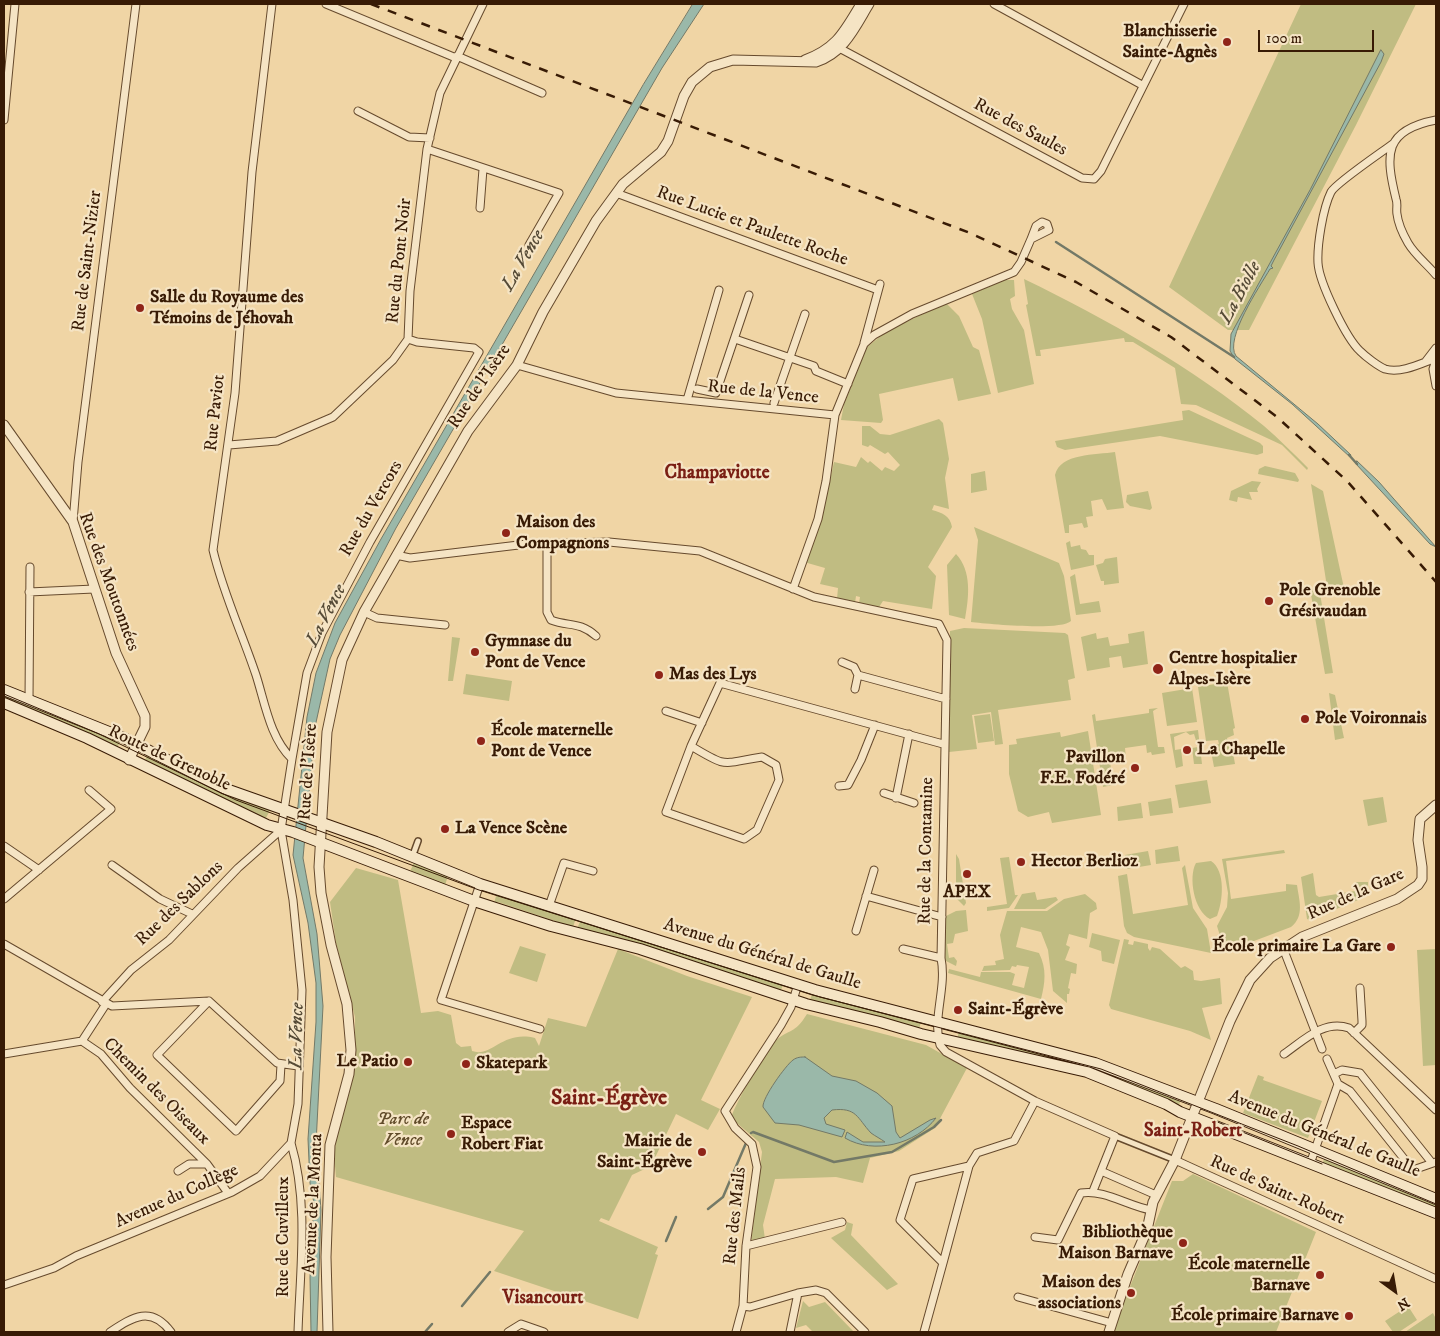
<!DOCTYPE html>
<html>
<head>
<meta charset="utf-8">
<style>
	body { margin:0 }
	#map { position:relative; width:1440px; height:1336px; overflow:hidden; background:#f0d5a5; font-family:"IM FELL DW Pica",serif }
	canvas { display:block }
	.frame { position:absolute; inset:0; border:5px solid #381b05; pointer-events:none }
	.north { position:absolute; left:1370px; top:1266px; width:50px; height:50px; -webkit-text-stroke:4px #f5e4c4; paint-order:stroke; rotate:148deg; font-size:14px; font-weight:700; line-height:20px; text-align:center; color:#381b05 }
	.north::after { content:''; display:block; margin:auto; width:18px; height:22px; background:#381b05; clip-path:polygon(50% 0,100% 100%,50% 72%,0 100%) }
	.scale { position:absolute; left:1258px; top:30px; width:116px; height:22px; box-sizing:border-box; border:2px solid #381b05; border-top:0; padding-left:6px; font-size:15px; line-height:18px; white-space:nowrap; color:#381b05; -webkit-text-stroke:4px #f5e4c4; paint-order:stroke }
</style>
</head>
<body>
<div id="map">
<canvas width="1440" height="1336"></canvas>
<div class="frame"></div>
<div class="north">N</div>
<div class="scale">100 m</div>
</div>
<script>
const context = document.querySelector('canvas').getContext('2d');
context.lineJoin = 'round';
function fill(path, color) { context.fillStyle = color; context.fill(path, 'evenodd'); }
function stroke(path, color, width, dash) { context.strokeStyle = color; context.lineWidth = width; context.lineCap = dash ? 'butt' : 'round'; context.setLineDash(dash || []); context.stroke(path); }
function write(font, color, halo, rows, align = 'center') {
  context.font = font + ' "IM FELL DW Pica",serif'; context.lineWidth = 4.5; context.setLineDash([]); context.textBaseline = 'middle'; context.strokeStyle = halo; context.fillStyle = color; for (const [text, x, y, turn = 0] of rows) {
    context.save(); context.translate(x, y); context.rotate((+turn || 0) * Math.PI / 180); context.textAlign = isNaN(turn) ? turn : align; if (halo) context.strokeText(text, 0, 0); context.fillText(text, 0, 0); context.restore();
  }
}
const green = new Path2D(`
	M1301 4H1416L1356 125 1249 330H1228L1169 287Z
	M1024 279C1107 319 1193 368 1264 426 1279 439 1294 454 1308 468L1307 470 1282 445 1196 405 1181 404 1175 368 1133 342H1125L1124 338 1040 350 1041 356H1036L1026 305 1028 304Z
	M1002 280H1014L1015 296 1010 299 1012 309 1024 330 1034 384 998 393 982 319 972 294Z
	M946 303 959 316 973 347 979 350 991 394 958 401 953 378 879 394 883 420 881 423 841 420 844 404 867 347 887 331Z
	M1189 410 1260 443 1263 446V453L1257 455 1160 436 1065 450 1057 447 1055 441 1183 420 1182 411Z
	M939 419 943 423 949 459 945 478 949 509 934 505 932 510C942 513 950 515 952 527L928 567 936 576 932 609 883 601 879 607 859 603 860 597 856 596 855 603 837 599 838 588 820 584 825 568 804 562 822 516 834 462 856 467 861 457 868 463 870 461 882 471 885 467 894 471 900 465 888 452 885 454 870 445 868 447 862 445V426H870L880 434 890 435Z
	M1115 452 1124 508 1107 510 1102 499 1091 501 1093 516 1086 517 1088 527 1084 528 1082 523 1069 525V533H1065L1055 475C1060 453 1096 455 1115 452Z
	M1265 466 1295 473 1299 480 1298 482 1258 474 1259 469Z
	M985 471 987 490 971 493V474Z
	M1252 481 1261 482 1257 489 1258 492H1249L1252 500 1238 497 1237 502 1229 500 1231 491Z
	M1311 484 1323 491 1344 588 1339 585 1327 587Z
	M1148 491 1152 508 1150 510 1130 506 1126 502 1127 495Z
	M974 527 1059 563 1064 576 1071 621C1061 631 988 624 971 622L978 540Z
	M1070 541 1071 547 1080 545 1081 549 1086 550 1089 555H1094V565L1071 570 1066 543Z
	M956 554C972 571 969 597 965 619L949 615 947 565Z
	M1117 557 1119 583 1104 585V581H1101L1096 565 1103 563 1105 559Z
	M1075 574 1080 604 1099 601 1101 612 1076 615 1070 577Z
	M1319 587 1333 673 1325 674 1310 589Z
	M964 628 1065 633 1068 635 1075 678 1068 680 1071 700 998 710 1003 744 995 745 991 712 972 715 977 749 949 752 950 631Z
	M1144 631 1148 664 1123 668 1121 656 1109 658 1110 667 1087 671 1081 637 1096 633 1097 639 1108 637 1110 646 1129 643 1128 634Z
	M452 637 460 638 453 681H448Z
	M466 674 512 681 509 701 463 694Z
	M1227 682 1235 728 1233 729 1234 735 1227 738 1228 742 1231 741 1235 764 1214 767 1210 746 1219 744 1218 740 1206 741 1198 687Z
	M1192 688 1197 722 1167 726 1162 693Z
	M4 692 121 740 117 748 4 700Z
	M1329 693 1335 695 1344 738 1335 740Z
	M1158 708 1153 711 1158 747H1164L1165 753 1152 755 1151 752 1147 753 1146 745 1125 748 1126 759 1110 761 1113 785 1103 787 1092 715 1095 714 1096 721 1149 713V709Z
	M990 714 994 741 978 743 974 716Z
	M1198 730 1202 764H1194L1192 748 1198 747 1194 734 1190 735 1186 732 1174 737 1175 750 1181 749 1183 766 1176 768 1170 734Z
	M1088 731 1101 815 1052 823 1049 812 1028 817 1018 811 1009 774V745L1017 744 1016 739 1060 732 1061 737Z
	M147 756 271 808 266 818 144 762Z
	M1207 780 1211 803 1179 808 1175 785Z
	M1383 797 1387 822 1368 826 1363 800Z
	M1171 798 1173 813 1150 816 1148 802Z
	M1141 803 1143 818 1118 821 1117 807Z
	M1178 846 1180 861 1156 864 1155 850Z
	M1284 850 1285 853 1226 861 1231 899 1286 891V884L1297 885C1299 900 1305 916 1291 927L1225 952 1217 926 1227 907 1228 893 1222 859Z
	M1148 851 1151 865 1127 869 1125 855Z
	M956 854 959 859 966 903 964 906 956 898Z
	M1009 857 1015 895H1018L1009 908 987 911V907L1007 904 1000 858Z
	M415 860 448 875 445 886 409 874Z
	M1211 861C1226 871 1223 901 1217 916L1210 919C1194 911 1188 877 1196 863Z
	M1185 865 1193 908 1207 929 1211 953 1134 937 1127 933 1124 926 1118 876 1127 874 1133 914 1188 905 1182 868Z
	M356 868 398 880 421 1013 438 1011 451 1015 456 1043 461 1047 471 1046 472 1051C492 1058 502 1030 535 1038L539 1046 548 1018 586 1027 618 949 687 976 752 997 701 1100 720 1109 708 1130 676 1114 651 1166 632 1175 609 1221 601 1218 599 1221 658 1247 655 1254 658 1255 638 1319 494 1271 524 1231 336 1177 334 1155 339 1121 348 1095 355 1058V1017L336 943 330 902Z
	M1313 873 1316 895 1319 897 1355 891 1356 882H1368V891L1358 900 1310 920 1307 919 1301 877Z
	M1035 892 1037 900 1056 897 1058 900 1045 909H1014L1022 894Z
	M497 893 576 918 573 927 498 902 494 903Z
	M1085 894 1096 903 1097 909 1090 913 1087 939 1069 934 1066 945 1070 947 1065 960 1077 964 1076 974 1071 973 1068 988 1070 989 1069 994H1067V1003L1053 991 1048 950 1041 932 1021 927 1016 947 1039 953C1047 969 1045 983 1041 999L948 973 949 969 980 977 981 972H1010L1015 974 1012 985 1024 988 1029 967 1017 965 1016 967 1012 966 1010 970 982 971 984 966 996 965 995 961 1004 959 1000 935 1007 911H1047L1064 899Z
	M966 910 968 931 955 934 953 943 947 944 949 958 954 957 957 961 956 966 946 961 944 955 946 916 956 911Z
	M581 919 784 983 780 992 577 929Z
	M1092 933 1120 940 1114 964 1102 961 1101 951 1089 947Z
	M1124 939 1129 940 1128 944 1133 945 1134 941 1148 944V948L1150 951 1152 947 1160 949 1181 968 1185 966 1193 971 1194 980 1201 981 1220 978 1222 1004 1202 1008 1211 1040 1190 1031 1111 1009 1109 1005Z
	M520 946 546 954 537 982 509 973Z
	M1436 949V1065L1423 1066 1417 950Z
	M813 992 921 1021 919 1030 809 1002Z
	M807 1014 926 1045 967 1068 935 1128 899 1151 870 1158 863 1183 836 1177 775 1179 763 1225 765 1239 751 1243 762 1152 759 1142 731 1118C735 1104 765 1051 775 1041 790 1028 794 1035 807 1014Z
	M959 1031 1074 1059 1181 1099 1178 1108 1119 1082 957 1040Z
	M1258 1075 1264 1077 1263 1080 1322 1101 1308 1138 1243 1113Z
	M1325 1156 1436 1201V1210L1322 1165Z
	M1193 1174 1316 1232 1276 1332H1112L1172 1181H1183Z
	M847 1222 853 1224 851 1235 898 1284 887 1290 831 1238 845 1230Z
	M803 1301 809 1307 825 1302 854 1332H813L806 1325 796 1328Z
	M1408 1306 1417 1320 1399 1332H1393L1385 1321Z
	M1433 1313 1436 1319V1332H1405Z`);
const water = new Path2D(`
	M693 4H704L662 68 396 528 340 635 330 659 315 727 303 858 317 934 323 1006 316 1144 321 1210 317 1332H311L310 1277 314 1203 310 1183 308 1139 316 1022V983L308 923 293 855 307 717 316 673 335 623 381 539 643 85Z
	M1381 50 1384 54 1381 62 1274 260 1271 266 1273 268 1270 269C1260 286 1224 339 1236 356L1318 424 1351 455 1350 457 1292 404 1235 359 1230 351 1231 334 1310 190Z
	M1357 461 1379 482 1436 547 1430 544 1356 464Z
	M805 1057 832 1076 856 1081 877 1093 892 1106 896 1132 900 1138 930 1120 936 1118C916 1144 874 1155 845 1138L847 1132 863 1142H885C881 1139 875 1136 871 1133 857 1118 857 1107 832 1110L824 1118 826 1124 845 1130 842 1137 799 1125 775 1123 763 1107C762 1098 786 1065 793 1060 797 1057 801 1057 805 1057Z`);
const stream = new Path2D(`
	M1056 242 1234 357
	M1349 455 1357 464
	M751 1133 753 1132 834 1162 892 1152 934 1127 941 1120
	M708 1209 723 1197 746 1143
	M666 1241 676 1217
	M462 1306 490 1272
	M425 1332 432 1324`);
const pedestrian = new Path2D(`
	M414 852 418 841
	M1115 1136 1175 1160`);
const minor = new Path2D(`
	M326 4 456 58
	M994 4 1142 85
	M841 49 1082 178 1094 179 1101 171 1184 4
	M457 56 542 93
	M358 111 409 137 430 138
	M4 120 15 4
	M1436 120C1384 130 1385 154 1396 199 1398 204 1396 209 1397 214 1398 223 1404 236 1408 243 1415 255 1427 264 1436 275
	M1394 143C1382 152 1336 183 1331 192 1323 208 1317 245 1318 263 1319 282 1346 338 1360 351 1366 357 1378 366 1385 369 1401 374 1422 363 1436 358
	M427 149 559 193 529 245
	M616 193 878 290
	M480 208 483 169
	M735 339 814 366 816 371 848 384
	M864 343 880 284
	M1436 360 1433 369 1436 386
	M1426 361 1436 348
	M517 365 616 393 835 415
	M697 389 716 393 749 295
	M687 400 719 290
	M774 403 805 314
	M229 445 277 441 333 417 393 360 408 339 410 291 427 149 440 93 483 4
	M73 522 78 462 136 4
	M547 543V612L551 620C569 627 579 621 596 636
	M396 555 410 558 527 544 609 542 700 551 814 597 939 624 947 640 941 958C947 988 932 1018 940 1045L946 1052 1035 1101 1115 1136 1093 1191
	M793 589 818 519 826 481 835 415 864 344 874 335 912 314 1014 272 1021 262 1031 239 1049 230 1047 224 1042 222 1036 226 1031 239
	M29 592 94 589
	M364 612 377 618 445 625
	M842 662 854 667 858 675 855 689
	M858 675 946 699
	M29 700 30 567
	M666 711 702 723
	M691 746C729 769 721 763 762 757L776 765 779 780 757 830 744 839 666 812 691 746 720 683 943 744
	M292 759 307 673 322 633 370 542 479 352 474 348 417 342 408 339
	M839 786 848 785 861 760 875 725
	M884 793 914 803
	M896 798 909 734
	M4 846 39 870
	M112 865 160 899 192 914
	M480 884 441 1000 540 1029
	M866 896 942 917
	M4 899 111 809 89 790
	M549 906 564 863 593 871
	M856 931 874 870
	M4 944 112 1006 209 1001 277 1063 298 1066
	M1283 948 1322 1049
	M903 949 941 958
	M209 1001 157 1055 236 1131 280 1081 281 1065
	M102 1002 131 970 169 940 238 868 281 830
	M1354 1033 1362 1025V1021L1360 988
	M82 1041 101 1054 130 1088 207 1164
	M4 1054 82 1041 106 1004
	M1284 1054C1303 1041 1324 1019 1349 1028L1436 1110
	M1334 1074 1342 1070 1360 1073 1432 1163
	M1338 1084 1350 1091 1413 1170 1436 1162
	M291 1143C309 1204 300 1269 298 1332
	M1175 1160 1436 1279
	M1310 1164 1338 1084 1327 1059
	M178 1171 189 1164H207L228 1193
	M1101 1171 1156 1195
	M1035 1237 1058 1240 1081 1193C1104 1189 1128 1206 1151 1210
	M746 1246 842 1222
	M943 1263 969 1166
	M4 1285 54 1268 76 1256 232 1192 260 1176 291 1143 298 1104 302 990 293 900 281 830 292 759C270 738 265 703 256 675 242 633 223 593 213 550L235 393 252 172 272 4
	M798 1293 816 1290 826 1293 865 1332
	M1018 1297 1112 1323
	M743 1306 750 1307 798 1293 790 1332
	M110 1332C133 1317 151 1305 171 1332
	M508 1332 521 1324 544 1332
	M736 1332 743 1306 746 1246 757 1167 752 1144 735 1128 725 1111 781 1025 791 1007 798 984
	M924 1332 943 1263 900 1220 913 1179 969 1166 977 1153 1014 1141 1035 1101`);
const tertiary = new Path2D(`
	M805 60C837 48 844 32 861 4
	M4 425 73 522 116 653 145 716V727L129 760
	M328 1332 326 1257 330 1145 349 1074 351 1050 347 1004 331 945 321 893 319 867 327 732 342 660 364 612 468 431 517 365 543 312 596 221 623 184 661 152 668 141 684 96 692 82 710 67 733 60 816 62C844 53 855 27 869 4
	M1109 1332 1128 1274 1147 1230 1153 1202 1175 1160 1230 1021 1250 980 1270 958 1302 937 1397 899 1418 885 1422 879V867L1418 840 1420 819 1436 805`);
const secondary = new Path2D(`
	M4 690 124 738 223 788 376 842 480 884 815 990 1095 1063 1216 1109 1436 1199
	M4 703 87 738 267 825 293 832 474 901 551 926 640 949 806 1004 880 1022 921 1034 1087 1072 1166 1104 1180 1112 1436 1213`);
const tram = new Path2D(`
	M4 694 97 733 236 800 479 890 820 997 1101 1069 1298 1146 1436 1204
	M1215 1121 1322 1164`);
const rail = new Path2D(`
	M371 4 970 233 1076 282 1171 337 1277 417 1347 481 1436 582`);
const markers = [
	[1227,42,5,"#8f2418"],
	[140,308,5,"#8f2418"],
	[506,533,5,"#8f2418"],
	[1269,601,5,"#8f2418"],
	[475,652,5,"#8f2418"],
	[1158,669,6,"#8f2418"],
	[659,675,5,"#8f2418"],
	[1305,719,5,"#8f2418"],
	[481,741,5,"#8f2418"],
	[1187,750,5,"#8f2418"],
	[1135,768,5,"#8f2418"],
	[445,829,5,"#8f2418"],
	[1021,862,5,"#8f2418"],
	[967,874,5,"#8f2418"],
	[1391,947,5,"#8f2418"],
	[958,1010,5,"#8f2418"],
	[408,1062,5,"#8f2418"],
	[466,1064,5,"#8f2418"],
	[451,1134,5,"#8f2418"],
	[702,1152,5,"#8f2418"],
	[1183,1243,5,"#8f2418"],
	[1320,1275,5,"#8f2418"],
	[1131,1293,5,"#8f2418"],
	[1349,1316,5,"#8f2418"]
];
const poiNames = [
	["Blanchisserie",1217,32,"right"],
	["Sainte-Agnès",1217,53,"right"],
	["Salle du Royaume des",150,298],
	["Témoins de Jéhovah",150,319],
	["Maison des",516,523],
	["Compagnons",516,544],
	["Pole Grenoble",1279,591],
	["Grésivaudan",1279,612],
	["Gymnase du",485,642],
	["Pont de Vence",485,663],
	["Centre hospitalier",1169,659],
	["Alpes-Isère",1169,680],
	["Mas des Lys",669,675],
	["Pole Voironnais",1315,719],
	["École maternelle",491,731],
	["Pont de Vence",491,752],
	["La Chapelle",1197,750],
	["Pavillon",1125,758,"right"],
	["F.E. Fodéré",1125,779,"right"],
	["La Vence Scène",455,829],
	["Hector Berlioz",1031,862],
	["APEX",967,893,"center"],
	["École primaire La Gare",1381,947,"right"],
	["Saint-Égrève",968,1010],
	["Le Patio",398,1062,"right"],
	["Skatepark",476,1064],
	["Espace",461,1124],
	["Robert Fiat",461,1145],
	["Mairie de",692,1142,"right"],
	["Saint-Égrève",692,1163,"right"],
	["Bibliothèque",1173,1233,"right"],
	["Maison Barnave",1173,1254,"right"],
	["École maternelle",1310,1265,"right"],
	["Barnave",1310,1286,"right"],
	["Maison des",1121,1283,"right"],
	["associations",1121,1304,"right"],
	["École primaire Barnave",1339,1316,"right"]
];
const streetNames = [
	["Rue des Saules",1020,128,28],
	["Rue Lucie et Paulette Roche",752,227,20],
	["Rue de Saint-Nizier",88,261,-83],
	["Rue du Pont Noir",400,261,-84],
	["Rue de l'Isère",480,387,-56],
	["Rue de la Vence",763,393,6],
	["Rue Paviot",216,413,-84],
	["Rue du Vercors",372,509,-60],
	["Rue des Moutonnées",108,582,70],
	["Route de Grenoble",169,759,25],
	["Rue de l'Isère",309,772,-86],
	["Rue de la Contamine",927,851,-89],
	["Rue de la Gare",1356,895,-24],
	["Rue des Sablons",180,904,-44],
	["Avenue du Général de Gaulle",762,955,17],
	["Chemin des Oiseaux",156,1092,45],
	["Avenue du Général de Gaulle",1324,1135,22],
	["Rue de Saint-Robert",1277,1191,24],
	["Avenue du Collège",177,1197,-24],
	["Avenue de la Monta",314,1204,-87],
	["Rue des Mails",736,1216,-84],
	["Rue de Cuvilleux",284,1237,-90]
];
const parkNames = [
	["Parc de",403,1120],
	["Vence",403,1141]
];
const waterNames = [
	["La Vence",524,261,-60],
	["La Biolle",1241,293,-62],
	["La Vence",327,616,-63],
	["La Vence",298,1036,-89]
];
const neighbourhoodNames = [
	["Champaviotte",717,474],
	["Saint-Robert",1193,1132],
	["Visancourt",543,1299]
];
const districtNames = [
	["Saint-Égrève",609,1099]
];
fill(green, '#c0bc82');
fill(water, '#9ab8a9');
stroke(water, '#737967', 1);
stroke(stream, '#737967', 2.5);
stroke(pedestrian, '#664a2d', 8);
stroke(minor, '#664a2d', 9);
stroke(tertiary, '#664a2d', 11);
stroke(secondary, '#381b05', 12);
stroke(pedestrian, '#f5e4c4', 5);
stroke(minor, '#f5e4c4', 7);
stroke(tertiary, '#f5e4c4', 9);
stroke(secondary, '#f5e4c4', 10);
stroke(tram, '#381b05', 1);
stroke(rail, '#381b05', 2.5, [9, 9]);
for (const [x, y, r, color] of markers) { const dot = new Path2D(); dot.arc(x, y, r, 0, 2 * Math.PI); context.fillStyle = color; context.fill(dot); stroke(dot, '#f5e4c4', 2); }
write('bold 18px', '#381b05', '#f5e4c4', poiNames, 'left');
write('18px', '#381b05', '#f5e4c4', streetNames);
write('italic 18px', '#614b2a', '#f5e4c4', parkNames);
write('italic 19px', '#554a36', '#f5e4c4', waterNames);
write('bold 19px', '#7a1f14', '#f5e4c4', neighbourhoodNames);
write('bold 22px', '#7a1f14', '#f5e4c4', districtNames);
</script>
</body>
</html>
